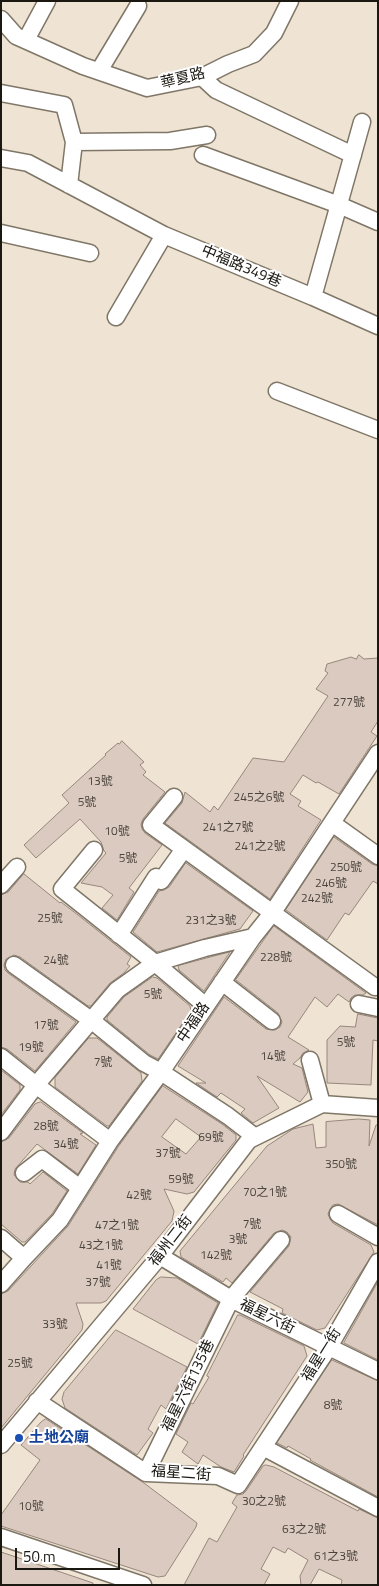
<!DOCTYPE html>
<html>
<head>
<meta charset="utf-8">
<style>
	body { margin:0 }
	#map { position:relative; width:379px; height:1586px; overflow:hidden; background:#efe4d3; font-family:"Titillium Web",sans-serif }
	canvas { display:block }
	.frame { position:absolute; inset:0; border:2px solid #1b1812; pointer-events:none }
	.scale { position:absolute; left:15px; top:1548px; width:105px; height:22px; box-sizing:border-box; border:2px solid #1b1812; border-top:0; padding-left:6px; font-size:15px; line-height:18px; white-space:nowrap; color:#1b1812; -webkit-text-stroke:4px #fff; paint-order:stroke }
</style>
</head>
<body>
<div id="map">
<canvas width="379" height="1586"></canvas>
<div class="frame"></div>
<div class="scale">50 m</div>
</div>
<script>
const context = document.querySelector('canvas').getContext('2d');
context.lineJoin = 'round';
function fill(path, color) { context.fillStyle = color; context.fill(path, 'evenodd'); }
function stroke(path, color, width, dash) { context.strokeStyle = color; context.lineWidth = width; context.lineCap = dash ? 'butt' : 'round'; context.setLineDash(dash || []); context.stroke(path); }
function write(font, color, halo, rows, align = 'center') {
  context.font = font + ' "Titillium Web","Noto Sans TC",sans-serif'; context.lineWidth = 4; context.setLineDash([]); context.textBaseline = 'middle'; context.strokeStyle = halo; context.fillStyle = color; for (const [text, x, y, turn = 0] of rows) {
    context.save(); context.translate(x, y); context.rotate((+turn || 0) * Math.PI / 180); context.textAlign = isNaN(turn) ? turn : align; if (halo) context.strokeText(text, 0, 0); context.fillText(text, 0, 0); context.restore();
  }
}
const building = new Path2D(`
	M359 655 364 659 378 658V721L371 732 377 736 339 794 318 782 316 783 303 775 290 794 301 801 298 806 321 820 270 899 165 823 182 803 185 792 210 812 214 806 218 810 253 758 284 762 328 696 316 689 328 673 325 671 327 664 351 657 356 659Z
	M122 741 144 762 140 765 146 772 143 775 165 792 143 819 141 824 142 829 145 833 162 845 129 888 134 892 117 920 102 908 113 895 102 887 81 883 106 853 104 851 101 842 80 819 36 858 24 845 69 803 62 795 106 755 105 754 118 743 119 744Z
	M334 837 372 864 378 866V884L373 881 349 915 345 913 327 940 286 910Z
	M186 863 253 911 240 929 157 952 133 932 159 891 164 890 169 887Z
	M24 874 60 903 61 902 78 915 131 957 127 964 130 966 124 973 110 983 91 1006H88L20 957 14 955 6 959 4 965 5 970 8 973 76 1022 35 1071 7 1049 1 1047V895L8 892Z
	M274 926 366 993 363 995H355L351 998 349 1002 338 994 327 1007 315 997 288 1037 309 1050 303 1053 300 1058 293 1064 302 1068 308 1092 300 1102 257 1076 279 1108 253 1123 241 1113 245 1109 221 1093 217 1097 196 1083H206L178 1066 224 997 266 1029 275 1030 280 1027 282 1022 278 1013 236 980Z
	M230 952 204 991 179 970 178 966Z
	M153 977 157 978 190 1006 191 1011 158 1059 150 1055 107 1020V1017L124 997Z
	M358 1014 378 1018V1041L373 1040 371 1085 327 1083V1040L340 1026 355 1027Z
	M89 1038H97L141 1073 142 1081 109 1126H107L55 1087V1078Z
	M1 1070 20 1085V1090L1 1115Z
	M163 1086 222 1124 236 1135V1140L194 1192 187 1194 164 1189 174 1211 172 1221 106 1301 101 1303H76L83 1324 82 1330 1 1428V1294L8 1291 68 1226 118 1147ZM176 1119 201 1137 186 1154 162 1137Z
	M41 1102 83 1133 80 1134 96 1145 78 1174 37 1144 15 1169 14 1175 20 1182H28L30 1184 43 1172 67 1191 52 1214 25 1242H22L1 1224V1142L9 1138 35 1104Z
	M359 1119 370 1120 369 1146 376 1125H378V1225L338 1204 333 1205 330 1209 328 1214 330 1219 333 1223 371 1245 374 1252 325 1328 317 1330 282 1313 283 1309 250 1292 289 1246 291 1237 287 1232 282 1230 274 1233 232 1283 226 1278 223 1282 181 1257 180 1251 267 1146 293 1129 313 1124 316 1148 326 1147V1122Z
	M161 1277 177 1278 218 1303 198 1344 133 1309 156 1280Z
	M378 1282V1360L344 1343Z
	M238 1315H240L304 1346 307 1356 243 1455 244 1456 234 1472 221 1467 203 1455 198 1464 182 1452 188 1442 176 1434 191 1403 193 1404 209 1377 207 1376Z
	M116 1330 187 1367 166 1409 161 1405 148 1429 153 1433 137 1455 65 1408 62 1399 64 1392Z
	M332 1360 378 1381V1497L310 1460 311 1459 288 1446 287 1448 277 1443Z
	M46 1419 144 1483 197 1523 196 1527 165 1576 158 1577 1 1526V1515L40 1460 21 1445 41 1422Z
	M266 1465 274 1467 358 1511 359 1509 378 1518V1585H341L342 1580 319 1569 310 1585H301L300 1576 308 1560 288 1548 285 1553 273 1547 261 1569 270 1574 264 1585H184L209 1538 217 1542 237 1507 232 1503 237 1495 243 1494 246 1491 263 1466Z
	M1 1552 93 1583V1585H1Z`);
const minor = new Path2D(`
	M1 19 16 36 83 66 147 88 202 77 228 64 254 54 274 33 290 1
	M26 40 47 1
	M99 71 138 6
	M202 77 216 90 353 155
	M1 93 64 105 74 142 69 185
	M74 142 170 141 207 135
	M203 155 339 205 378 222
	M1 158 28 163 164 235 313 297 378 326
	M1 233 90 253
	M313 297 362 122
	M116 317 164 235
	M277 391 378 430
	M174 797 151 825 375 987
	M332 823 378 856
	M94 850 62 889 155 963 206 1006
	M1 885 17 867
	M119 935 156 877 161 881 184 849
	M14 965 91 1020 144 1063 161 1072 228 1116 254 1136
	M222 982 272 1021
	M359 1004 378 1008
	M1 1057 36 1085 110 1141
	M310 1060 322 1104
	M1 1132 36 1085 117 990 155 963 205 948 253 937
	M24 1173 42 1159 80 1188
	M338 1214 378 1237
	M1 1238 24 1258
	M160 1256 231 1299 378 1371
	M1 1284 24 1258 60 1220 110 1141 161 1072 253 937 273 912 378 753
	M37 1401 146 1473 218 1476 238 1485 329 1347 378 1262
	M1 1445 160 1256 249 1140 322 1104 378 1108
	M263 1447 378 1508
	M146 1473 231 1299 281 1240
	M1 1537 143 1585`);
const markers = [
	[19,1438,5,"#1a4fb4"]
];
const numberNames = [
	["277號",349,703],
	["13號",100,782],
	["245之6號",259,798],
	["5號",87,803],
	["241之7號",228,828],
	["10號",117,832],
	["241之2號",260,847],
	["5號",128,859],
	["250號",346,868],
	["246號",331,884],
	["242號",317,899],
	["25號",50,919],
	["231之3號",211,921],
	["228號",276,958],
	["24號",56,961],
	["5號",153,995],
	["17號",46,1026],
	["5號",346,1043],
	["19號",31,1048],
	["14號",273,1057],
	["7號",103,1063],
	["28號",46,1127],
	["69號",211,1138],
	["34號",66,1145],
	["37號",168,1154],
	["350號",341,1165],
	["59號",181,1180],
	["70之1號",265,1193],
	["42號",139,1196],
	["7號",252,1225],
	["47之1號",117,1226],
	["3號",238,1240],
	["43之1號",101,1246],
	["142號",216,1256],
	["41號",109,1266],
	["37號",98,1283],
	["33號",55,1325],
	["25號",20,1364],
	["8號",333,1406],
	["30之2號",264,1502],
	["10號",31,1507],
	["63之2號",304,1530],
	["61之3號",336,1557]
];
const streetNames = [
	["華夏路",183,79,-14],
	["中福路349巷",241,267,23],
	["中福路",194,1023,-56],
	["福州二街",171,1241,-52],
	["福星六街",267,1317,26],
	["福星一街",322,1355,-58],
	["福星六街135巷",189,1386,-64],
	["福星二街",181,1474,4]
];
const transitNames = [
	["土地公廟",29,1438]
];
fill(building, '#dbcabf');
stroke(building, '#96867c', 1);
stroke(minor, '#7f7667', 19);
stroke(minor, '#fff', 16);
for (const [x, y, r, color] of markers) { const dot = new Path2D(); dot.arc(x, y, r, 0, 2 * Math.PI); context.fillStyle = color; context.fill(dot); stroke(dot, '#fff', 2); }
write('12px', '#4b443d', null, numberNames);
write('15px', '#1b1812', '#fff', streetNames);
write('bold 15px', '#164399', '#fff', transitNames, 'left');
</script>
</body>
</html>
